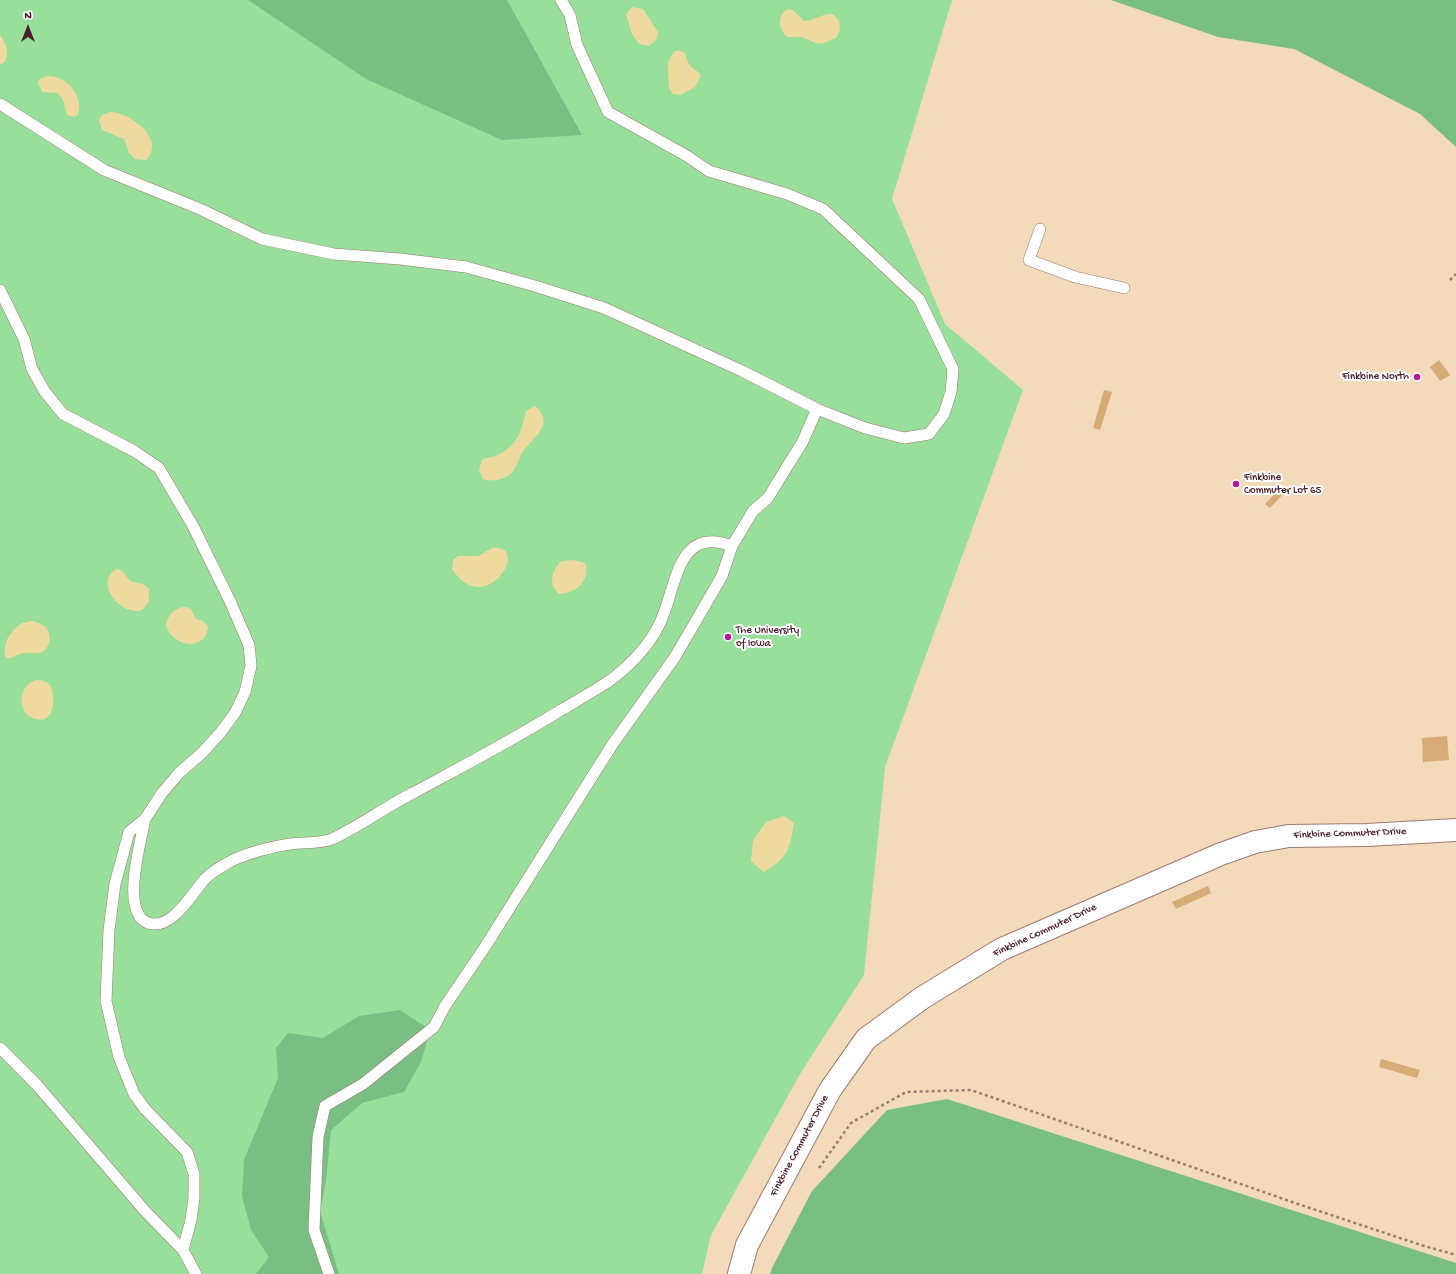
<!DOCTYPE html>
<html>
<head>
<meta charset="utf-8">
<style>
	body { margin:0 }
	#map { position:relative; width:1456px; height:1274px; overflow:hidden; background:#f2dabb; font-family:"Gochi Hand",sans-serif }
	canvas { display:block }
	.north { position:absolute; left:8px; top:8px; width:40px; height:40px; -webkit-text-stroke:3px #fff; paint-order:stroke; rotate:0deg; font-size:11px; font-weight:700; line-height:16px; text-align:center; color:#4a1f2b }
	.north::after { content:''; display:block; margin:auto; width:14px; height:18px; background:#4a1f2b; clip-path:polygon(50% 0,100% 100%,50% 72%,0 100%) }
</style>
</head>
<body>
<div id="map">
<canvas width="1456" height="1274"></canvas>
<div class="north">N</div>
</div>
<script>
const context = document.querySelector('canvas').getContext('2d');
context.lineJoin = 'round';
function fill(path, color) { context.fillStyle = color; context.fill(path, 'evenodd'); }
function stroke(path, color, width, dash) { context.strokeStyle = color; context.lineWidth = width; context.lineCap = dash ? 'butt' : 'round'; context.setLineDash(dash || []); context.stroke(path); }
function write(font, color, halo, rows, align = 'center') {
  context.font = font + ' "Gochi Hand",sans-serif'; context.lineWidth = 4; context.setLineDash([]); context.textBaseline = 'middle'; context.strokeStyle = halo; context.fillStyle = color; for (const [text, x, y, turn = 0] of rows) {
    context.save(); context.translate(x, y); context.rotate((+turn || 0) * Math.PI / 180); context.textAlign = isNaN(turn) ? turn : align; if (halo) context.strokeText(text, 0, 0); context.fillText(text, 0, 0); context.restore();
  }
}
const green = new Path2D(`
	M0 0H952L892 199 945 324 1023 390 885 767 864 975 800 1074 711 1235 702 1274H0Z`);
const forest = new Path2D(`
	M248 0H507L582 135 502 140 366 79Z
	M1111 0H1456V147L1420 114 1294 49 1218 37Z
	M400 1010 430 1030 421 1062 404 1092 362 1103 331 1130 326 1181 320 1211 339 1274H256L269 1257 251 1230 242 1196 244 1160 278 1078 276 1048 288 1033 323 1038 359 1016Z
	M947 1099 1456 1263V1274H770L772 1268 812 1191 887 1110Z`);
const sand = new Path2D(`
	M632 7 643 9 658 32 657 39 649 46 639 44 632 34 626 14Z
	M787 9 793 10 804 21C814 21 822 13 833 14L839 21 840 31 836 38 824 43 818 44 802 37H787C778 29 777 16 787 9Z
	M0 35C6 44 10 53 4 63L0 64Z
	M676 51C687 49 685 57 689 64 692 69 698 70 701 76L695 87 680 95 673 94 669 88C669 75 664 60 676 51Z
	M47 76C67 76 84 95 78 115L73 117 67 115 63 100 58 93 42 92 38 82 40 79Z
	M110 112C130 112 167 140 146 160L135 159 129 153 124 139 102 130 99 120 102 115Z
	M535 406C556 424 534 437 523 451 519 457 518 464 514 470 508 479 493 483 483 479L479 470 482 460C487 457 493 457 498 455 519 444 521 432 526 411Z
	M492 548C533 543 486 621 452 569L453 560 458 556H478Z
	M574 560 585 563C591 580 576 594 559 594 548 585 551 569 562 561Z
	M117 569C125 570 125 577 131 581 138 584 144 582 149 589V602L142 610C120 617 93 581 117 569Z
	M186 607 191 609 196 619 203 621 208 626C207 652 172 648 166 625 168 614 175 607 186 607Z
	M32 621C35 622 40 623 43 625 52 631 52 647 42 652 36 655 30 652 24 653 17 654 13 659 6 658 0 642 16 621 32 621Z
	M37 680C42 680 46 681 49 684 56 690 58 734 27 715 17 702 21 684 37 680Z
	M784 816 794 823C790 849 787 860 763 872L751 861 753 840 766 822Z`);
const building = new Path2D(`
	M1439 360 1450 375 1440 381 1430 367Z
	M1104 390 1112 392 1100 430 1093 428Z
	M1281 487 1286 491 1270 508 1265 504Z
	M1447 736 1449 760 1423 762 1422 738Z
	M1208 886 1211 893 1176 909 1172 902Z
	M1381 1059 1420 1070 1417 1078 1379 1067Z`);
const path = new Path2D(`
	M1450 280 1456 274
	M819 1168 851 1123 906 1092 971 1090 1298 1204 1421 1245 1456 1255`);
const service = new Path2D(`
	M0 104 104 170 200 209 262 239 334 254 400 259 466 267 535 286 604 308 742 371 817 409 865 428 904 438 929 434 944 414 951 392 953 369 919 299 823 209 787 194 709 171 687 156 608 112 577 45 570 15 561 0
	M1040 229 1029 260 1075 277 1124 288
	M0 290 24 339 32 369 45 392 63 414 134 451 159 468 193 526 230 601 249 645 251 666 245 692 235 713 221 732 202 753 179 773 162 793 145 819 129 832 115 884 109 930 106 1001 119 1057 134 1094 145 1109 187 1152 194 1174V1198L191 1220 183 1250
	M145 819C141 841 120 913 148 923 172 931 192 893 205 879 212 871 224 865 233 860 251 852 270 847 290 844 303 842 320 844 332 839 360 826 385 807 413 793 463 766 513 740 561 710 578 700 596 690 612 679 630 665 649 645 659 625 677 590 675 524 732 546L753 511 768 498 785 470 802 443 817 409
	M0 1048 37 1085 145 1211 183 1250 196 1274
	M329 1274 314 1230 318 1137 325 1106 363 1084 434 1027 445 1006 485 947 612 745 675 657 722 576 732 546`);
const minor = new Path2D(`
	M739 1274 747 1245 830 1090 866 1039 922 998 1002 949 1221 854 1255 842 1289 836 1367 835 1456 830`);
const markers = [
	[1417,377,4,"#b5179e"],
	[1236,484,4,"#b5179e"],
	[728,637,4,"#b5179e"]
];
const poiNames = [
	["Finkbine North",1409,377,"right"],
	["Finkbine",1244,478],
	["Commuter Lot 65",1244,491],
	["The University",736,631],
	["of Iowa",736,644]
];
const streetNames = [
	["Finkbine Commuter Drive",1350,834,-2],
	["Finkbine Commuter Drive",1045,931,-25],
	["Finkbine Commuter Drive",800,1146,-62]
];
fill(green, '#97df9a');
fill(forest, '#79be82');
fill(sand, '#eeda9e');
fill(building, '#d7ab75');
stroke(service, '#9e7c73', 12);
stroke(minor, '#9e7c73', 24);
stroke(path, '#9e7c73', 2.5, [3, 3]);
stroke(service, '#fff', 11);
stroke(minor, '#fff', 22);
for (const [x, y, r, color] of markers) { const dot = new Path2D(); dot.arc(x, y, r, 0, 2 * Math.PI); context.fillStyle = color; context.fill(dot); stroke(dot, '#fff', 1.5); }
write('11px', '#4a1f2b', '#fff', poiNames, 'left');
write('11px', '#4a1f2b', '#fff', streetNames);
</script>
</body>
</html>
